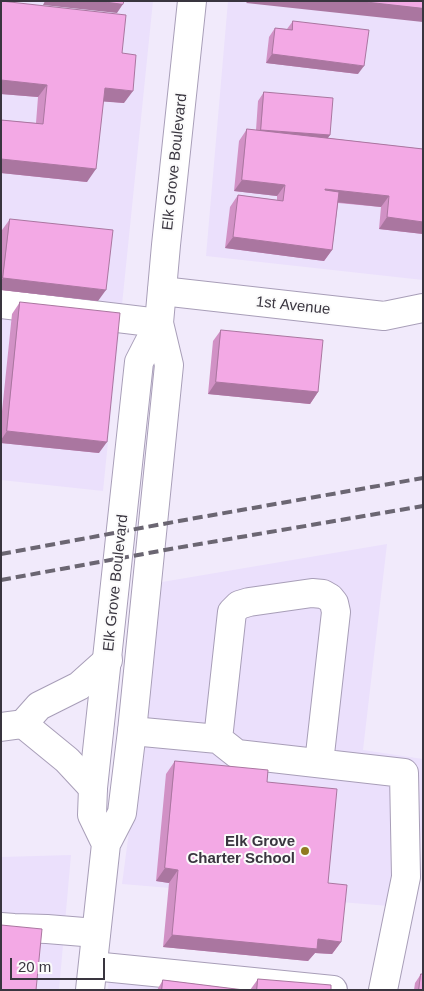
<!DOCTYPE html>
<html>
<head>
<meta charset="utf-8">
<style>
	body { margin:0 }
	#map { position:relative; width:424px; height:991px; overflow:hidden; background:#f1eafb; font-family:Helvetica,sans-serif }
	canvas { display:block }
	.frame { position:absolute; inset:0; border:2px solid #39353f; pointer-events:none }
	.scale { position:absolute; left:10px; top:958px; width:95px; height:22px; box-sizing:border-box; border:2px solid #39353f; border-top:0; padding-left:6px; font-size:15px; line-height:18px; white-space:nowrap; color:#39353f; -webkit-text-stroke:4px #fbfbfb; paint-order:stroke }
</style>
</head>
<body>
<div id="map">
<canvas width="424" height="991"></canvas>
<div class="frame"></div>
<div class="scale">20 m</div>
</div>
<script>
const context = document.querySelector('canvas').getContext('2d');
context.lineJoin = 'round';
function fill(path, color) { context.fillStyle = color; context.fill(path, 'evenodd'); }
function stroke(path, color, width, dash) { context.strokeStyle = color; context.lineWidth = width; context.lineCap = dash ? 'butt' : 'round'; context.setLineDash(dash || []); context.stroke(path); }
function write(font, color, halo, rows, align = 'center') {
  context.font = font + ' Helvetica,sans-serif'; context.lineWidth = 4; context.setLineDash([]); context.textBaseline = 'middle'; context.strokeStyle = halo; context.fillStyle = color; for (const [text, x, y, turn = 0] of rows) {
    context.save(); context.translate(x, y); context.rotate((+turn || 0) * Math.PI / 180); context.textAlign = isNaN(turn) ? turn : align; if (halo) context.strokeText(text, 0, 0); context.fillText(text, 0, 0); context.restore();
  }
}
const built = new Path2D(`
	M1 1H153L103 491 1 480Z
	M228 1H423V280L206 256Z
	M387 544 363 750 423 759V822L413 908 122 884 162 582Z
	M71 855 59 990H1V857Z
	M109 975 261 990H108Z`);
const minor = new Path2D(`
	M162 291 384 316 423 308
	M1 304 159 323
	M23 724 67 760 93 788
	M1 727 23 724 39 706 79 686 108 660
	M132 731 218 739 237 754 404 773 406 877 383 990
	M218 739 232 612 239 605 249 602 312 593 323 594 330 598 334 603 336 612 319 763
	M1 927 14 928 47 929 96 933
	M93 966 333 990`);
const major = new Path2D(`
	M106 844 92 815 93 788 139 362 159 323
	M90 990 106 844 122 813 132 731 169 365 159 323 166 245 192 1`);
const rail = new Path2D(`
	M1 554 179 521 423 478
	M1 580 176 548 423 506`);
const wall = new Path2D(`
	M1 1 122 53 124 103 103 101 87 182 1 173V120L36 123 38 97 1 94Z
	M293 21 358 74 266 63 269 37 275 28 287 29Z
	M264 92 330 135 328 138 423 149V234L379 229 381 207 338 203 332 250 324 261 225 248 230 207 238 195 277 200V196L234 191 239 141 247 129 256 130 258 101Z
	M10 219 98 301 1 290 2 230Z
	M20 302 99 453 1 443V421L12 314Z
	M221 330 318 392 310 404 208 394 213 341Z
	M175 761 267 782 328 883 341 942 332 954 315 953 308 961 163 947 169 883 156 881 166 774Z
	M421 974 423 990H414L415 983Z
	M258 979 331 990H250Z
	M163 980 244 990H157Z`);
const shadedWall = new Path2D(`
	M45 1H98L123 4 117 13 43 5Z
	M248 1H358L423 8V22L246 3Z
	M272 54 364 66 358 74 266 63Z
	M1 80 47 85 38 97 1 94Z
	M105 88 133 91 124 103 96 101Z
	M261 130 330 135 323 144 255 139Z
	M1 159 96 169 87 182 1 173Z
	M242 180 285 185 277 196 234 191Z
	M325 189 389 196 381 207 317 200Z
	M387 217 423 222V234L379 229Z
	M233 237 332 250 324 261 225 248Z
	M3 278 106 290 98 301 1 290V281Z
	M216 382 318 392 310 404 208 394Z
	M7 431 107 442 99 453 1 443V440Z
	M165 868 178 870 169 883 156 881Z
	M172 935 318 939 341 942 332 954 315 953 308 961 163 947Z`);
const building = new Path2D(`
	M1 1 126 15 122 53 136 55 133 91 105 88 96 169 1 159V120L43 124 47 85 1 80Z
	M98 1H124L123 4Z
	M358 1H423V8Z
	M293 21 369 30 364 66 272 54 275 28 292 30Z
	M264 92 333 98 330 135 261 130Z
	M247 129 423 149V222L387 217 389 196 325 189V190L339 192 332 250 233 237 238 195 283 201 285 185 242 180Z
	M10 219 113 230 106 290 3 278Z
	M20 302 120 313 107 442 7 431Z
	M221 330 323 340 318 392 216 382Z
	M175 761 268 770 267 782 337 789 328 883 347 885 341 942 318 939 317 949 172 935 178 870 165 868Z
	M1 925 42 929 36 990H1Z
	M421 974H423V990H419Z
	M258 979 331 985V990H257Z
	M163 980 244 990H162Z`);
const markers = [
	[305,851,5,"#907a20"]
];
const streetNames = [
	["Elk Grove Boulevard",175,162,-84],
	["1st Avenue",293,306,6],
	["Elk Grove Boulevard",116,583,-84]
];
const poiNames = [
	["Elk Grove",295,842],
	["Charter School",295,859]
];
fill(built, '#ebe0fc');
stroke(minor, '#a89eb8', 30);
stroke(major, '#a89eb8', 30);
stroke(minor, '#fff', 28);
stroke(major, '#fff', 28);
stroke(rail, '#6b6672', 4, [10, 5]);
fill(wall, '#d191c5');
fill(shadedWall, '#aa76a0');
fill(building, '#f3a9e5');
stroke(building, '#aa76a0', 1);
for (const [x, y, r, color] of markers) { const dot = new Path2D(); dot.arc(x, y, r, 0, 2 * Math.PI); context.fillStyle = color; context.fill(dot); stroke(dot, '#fbfbfb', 2); }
write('15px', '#39353f', '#fbfbfb', streetNames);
write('bold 15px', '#39353f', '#fbfbfb', poiNames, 'right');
</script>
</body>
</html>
